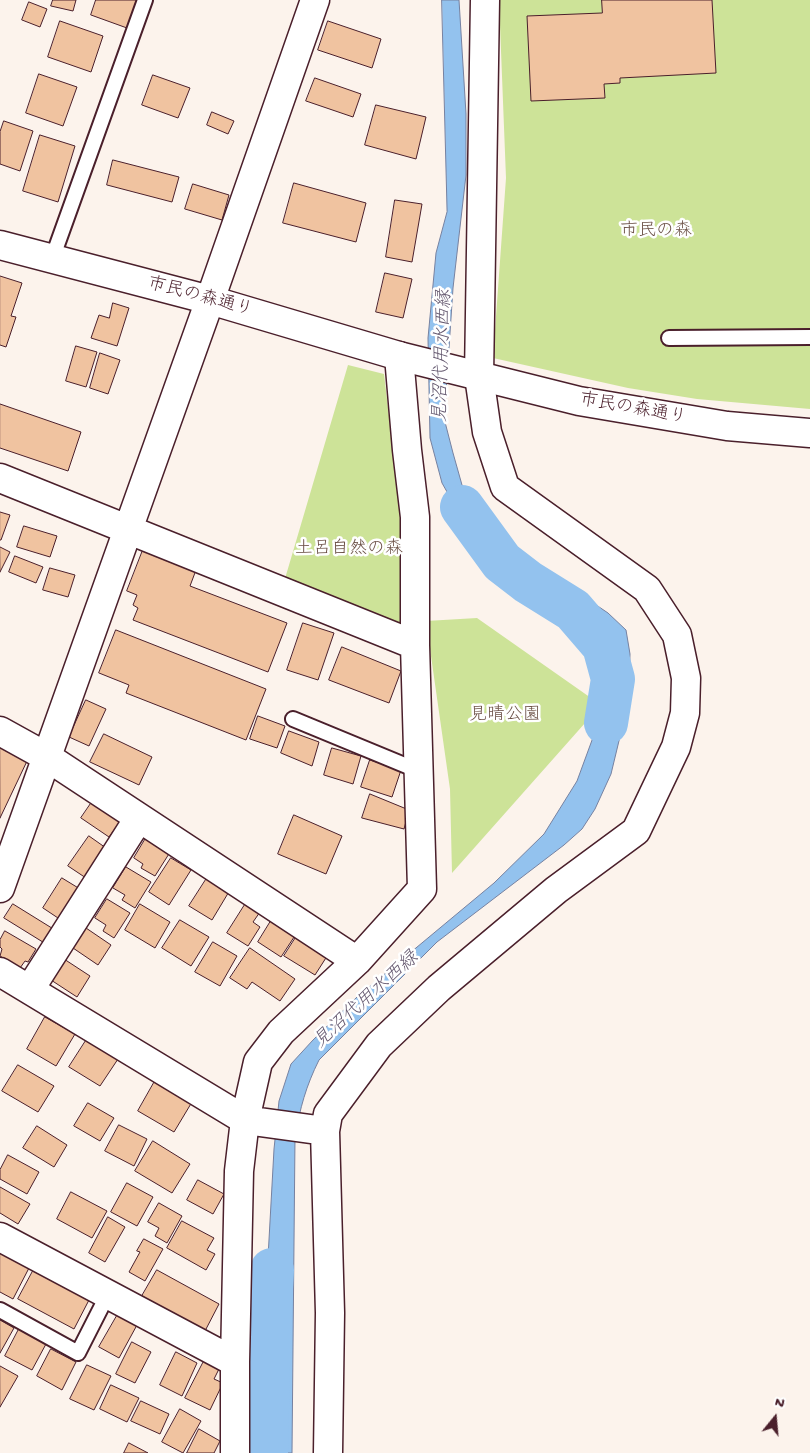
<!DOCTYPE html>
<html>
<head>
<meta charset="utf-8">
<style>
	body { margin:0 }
	#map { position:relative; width:810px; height:1453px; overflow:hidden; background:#fcf3ec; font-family:"Gochi Hand",sans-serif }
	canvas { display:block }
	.north { position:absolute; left:750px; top:1393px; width:50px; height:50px; -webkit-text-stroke:4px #fff; paint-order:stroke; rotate:17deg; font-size:14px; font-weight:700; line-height:20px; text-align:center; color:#4a1f2b }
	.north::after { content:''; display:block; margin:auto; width:18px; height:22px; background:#4a1f2b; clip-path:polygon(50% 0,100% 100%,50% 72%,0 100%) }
</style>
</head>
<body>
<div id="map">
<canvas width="810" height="1453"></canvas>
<div class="north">N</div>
</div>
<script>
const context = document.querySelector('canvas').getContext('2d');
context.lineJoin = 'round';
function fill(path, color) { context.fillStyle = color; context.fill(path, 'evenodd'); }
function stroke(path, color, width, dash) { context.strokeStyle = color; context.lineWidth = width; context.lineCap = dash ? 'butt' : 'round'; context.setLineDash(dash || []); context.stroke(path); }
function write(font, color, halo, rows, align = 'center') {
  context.font = font + ' "Gochi Hand","Klee One",sans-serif'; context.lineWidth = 5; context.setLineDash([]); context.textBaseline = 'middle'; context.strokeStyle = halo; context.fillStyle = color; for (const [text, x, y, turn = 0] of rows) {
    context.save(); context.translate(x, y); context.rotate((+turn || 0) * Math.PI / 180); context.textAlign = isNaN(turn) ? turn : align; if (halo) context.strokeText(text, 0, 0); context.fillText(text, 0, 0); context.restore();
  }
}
const green = new Path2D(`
	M499 0H810V409L697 399 628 388 493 358 506 178Z
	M348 365 384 374 400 509 407 630 284 582Z
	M477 618 601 705 452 873 450 789 426 621Z`);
const water = new Path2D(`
	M442 0H459L466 114V175L453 288 446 393 445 422 453 453 462 485 500 540 608 613 626 630 630 654 629 687 624 720 611 774 595 809 582 829 564 845 437 942 319 1060C306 1086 300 1108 295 1137L292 1453H272L273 1349 265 1312 274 1149 279 1101 291 1064 313 1040 357 997 494 883 544 834 577 781 595 732 605 690 612 648 571 613 522 582 482 541 455 506 442 483 430 438 428 338 436 253 447 212Z`);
const river = new Path2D(`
	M462 507 502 562 528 582 573 610 604 646 613 679 606 723
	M266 1453 269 1324 272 1270`);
const building = new Path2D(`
	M53 0H76L73 11 51 6Z
	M96 0H137L127 28 91 15Z
	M602 0H712L716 73 620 78V83L604 84 605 98 531 101 527 16 602 13Z
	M29 2 47 9 40 27 22 20Z
	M60 21 103 36 91 72 48 57Z
	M328 21 381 39 372 68 318 50Z
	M39 74 77 87 63 126 26 113Z
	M153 75 190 88 178 118 142 105Z
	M315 78 361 94 353 117 306 101Z
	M376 105 426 117 416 159 365 145Z
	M212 112 234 121 228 134 207 125Z
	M4 121 33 131 20 171 0 164V132Z
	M40 135 75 146 58 202 23 191Z
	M113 160 179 177 172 202 107 185Z
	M294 183 366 203 356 242 283 223Z
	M193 184 229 195 222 220 185 209Z
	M395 200 422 204 412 262 386 257Z
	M385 273 412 279 403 318 376 312Z
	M0 276 22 283 11 316 16 317 6 347 0 345Z
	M113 303 129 308 117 346 91 338 99 315 109 318Z
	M76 346 97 352 86 387 66 381Z
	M100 353 120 360 108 394 90 388Z
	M0 404 81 432 68 471 0 448Z
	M0 512 10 515 1 540H0Z
	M24 526 57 536 50 557 17 547Z
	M0 547 10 552 0 572Z
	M143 550 196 570 190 586 287 623 268 672 133 620 138 608 133 605 137 595 127 591Z
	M15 556 43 567 36 583 9 572Z
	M50 568 75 575 68 597 43 590Z
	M303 623 334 633 318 680 287 670Z
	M116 630 266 689 246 740 126 693 129 685 99 673Z
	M342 647 401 671 389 703 329 680Z
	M86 700 106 709 89 746 69 737Z
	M258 716 285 726 277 748 250 739Z
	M289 731 319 742 312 766 281 753Z
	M104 734 152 757 139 785 90 762Z
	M0 746 28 759 0 818Z
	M332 748 361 756 353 784 324 775Z
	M370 760 401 770 392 797 361 787Z
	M370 794 409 810 404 829 362 818Z
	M94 799 122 819 109 837 81 818Z
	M294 815 342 836 326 874 278 854Z
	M89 836 106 848 86 878 68 866Z
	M146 838 172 849 155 876 141 868 143 864 134 858Z
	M171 858 191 870 169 905 149 892Z
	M126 867 151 882 135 908 122 900 125 895 113 888Z
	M62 878 80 889 61 920 43 908Z
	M207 878 230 890 212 920 189 906Z
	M107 899 130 913 114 938 103 931 106 925 95 918Z
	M246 903 260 912 253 922 260 927 248 946 227 933Z
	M13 904 55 930 46 944 4 918Z
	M140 904 170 922 155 948 125 930Z
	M274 916 298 931 281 957 258 942Z
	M180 920 209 937 191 966 162 948Z
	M86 928 111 945 98 965 73 948Z
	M5 931 36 949 28 962 25 961 20 968 0 956 2 949 0 947V940Z
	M300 931 331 950 315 975 284 956Z
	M213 942 237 956 220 986 195 972Z
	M250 948 295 979 280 1001 252 982 247 989 230 978Z
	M64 959 90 976 77 997 51 980Z
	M45 1017 75 1034 56 1066 27 1049Z
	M87 1039 118 1059 100 1086 69 1067Z
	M18 1065 54 1086 38 1112 2 1091Z
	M155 1081 192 1102 174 1132 138 1111Z
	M88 1103 114 1118 100 1141 74 1126Z
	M119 1125 147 1139 134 1166 105 1151Z
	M37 1126 67 1145 54 1167 23 1148Z
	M153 1141 190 1164 172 1193 135 1171Z
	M8 1155 39 1172 27 1194 0 1179V1170Z
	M198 1180 224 1194 213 1214 187 1200Z
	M127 1183 153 1197 137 1226 111 1212Z
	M0 1187 30 1204 18 1224 0 1213Z
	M71 1192 107 1211 92 1238 57 1219Z
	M159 1203 182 1216 167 1243 155 1236 159 1228 148 1222Z
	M108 1217 125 1227 105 1262 89 1253Z
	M182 1221 214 1238 207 1250 215 1254 206 1270 167 1248Z
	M144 1239 163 1249 145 1281 129 1272 140 1252 137 1251Z
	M0 1253 29 1268 13 1299 0 1292Z
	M157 1270 219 1304 205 1331 142 1296Z
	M33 1271 89 1300 74 1329 18 1299Z
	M118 1314 137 1325 119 1358 99 1347Z
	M0 1320 14 1328 0 1353Z
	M19 1329 46 1344 32 1370 5 1356Z
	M132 1342 151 1352 135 1383 116 1374Z
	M51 1349 76 1362 62 1390 37 1376Z
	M176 1352 197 1363 182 1396 160 1385Z
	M204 1361 219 1369 214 1379 223 1383 210 1410 185 1398Z
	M87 1365 111 1376 94 1410 70 1399Z
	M0 1366 18 1376 0 1407Z
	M111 1385 139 1398 127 1422 100 1409Z
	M141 1401 169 1414 160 1434 131 1421Z
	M180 1409 201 1421 183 1453 162 1442Z
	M199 1429 220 1441 214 1453H187Z
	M129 1443 148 1453H124Z`);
const lane = new Path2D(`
	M52 259 145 0
	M669 338 810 337
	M293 719 419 771
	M0 1310 78 1353 107 1296`);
const street = new Path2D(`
	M0 478 415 645
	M0 731 47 757 357 961
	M0 888 210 300 315 0
	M0 972 245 1120 325 1131
	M30 989 139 818
	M0 1237 235 1362
	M235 1453V1362L239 1171 245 1120 258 1062 281 1032 357 961 422 889 415 645V517L407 450 399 356
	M328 1453 330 1313 325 1131 328 1114 379 1045 439 988 556 890 636 831 676 747 685 713 686 678 677 635 647 589 505 487 487 432 479 376 485 0`);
const secondary = new Path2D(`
	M0 245 210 300 399 356 579 401 727 426 810 433`);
const parkNames = [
	["市民の森",656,232],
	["土呂自然の森",349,550],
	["見晴公園",505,716]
];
const streetNames = [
	["市民の森通り",200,298,15],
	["市民の森通り",633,410,10]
];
const waterNames = [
	["見沼代用水西縁",444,356,-88],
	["見沼代用水西緑",367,1001,-42]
];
fill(green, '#cde398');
fill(water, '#93c2ee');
stroke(water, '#7681a0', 1);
stroke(river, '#93c2ee', 44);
fill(building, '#f0c3a0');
stroke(building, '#4a1f2b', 1);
stroke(lane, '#4a1f2b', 18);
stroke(street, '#4a1f2b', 31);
stroke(secondary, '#4a1f2b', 31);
stroke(lane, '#fff', 14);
stroke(street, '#fff', 28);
stroke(secondary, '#fff', 28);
write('18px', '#6b5046', '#fff', parkNames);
write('18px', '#4a1f2b', '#fff', streetNames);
write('italic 19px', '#64586f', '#fff', waterNames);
</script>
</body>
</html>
